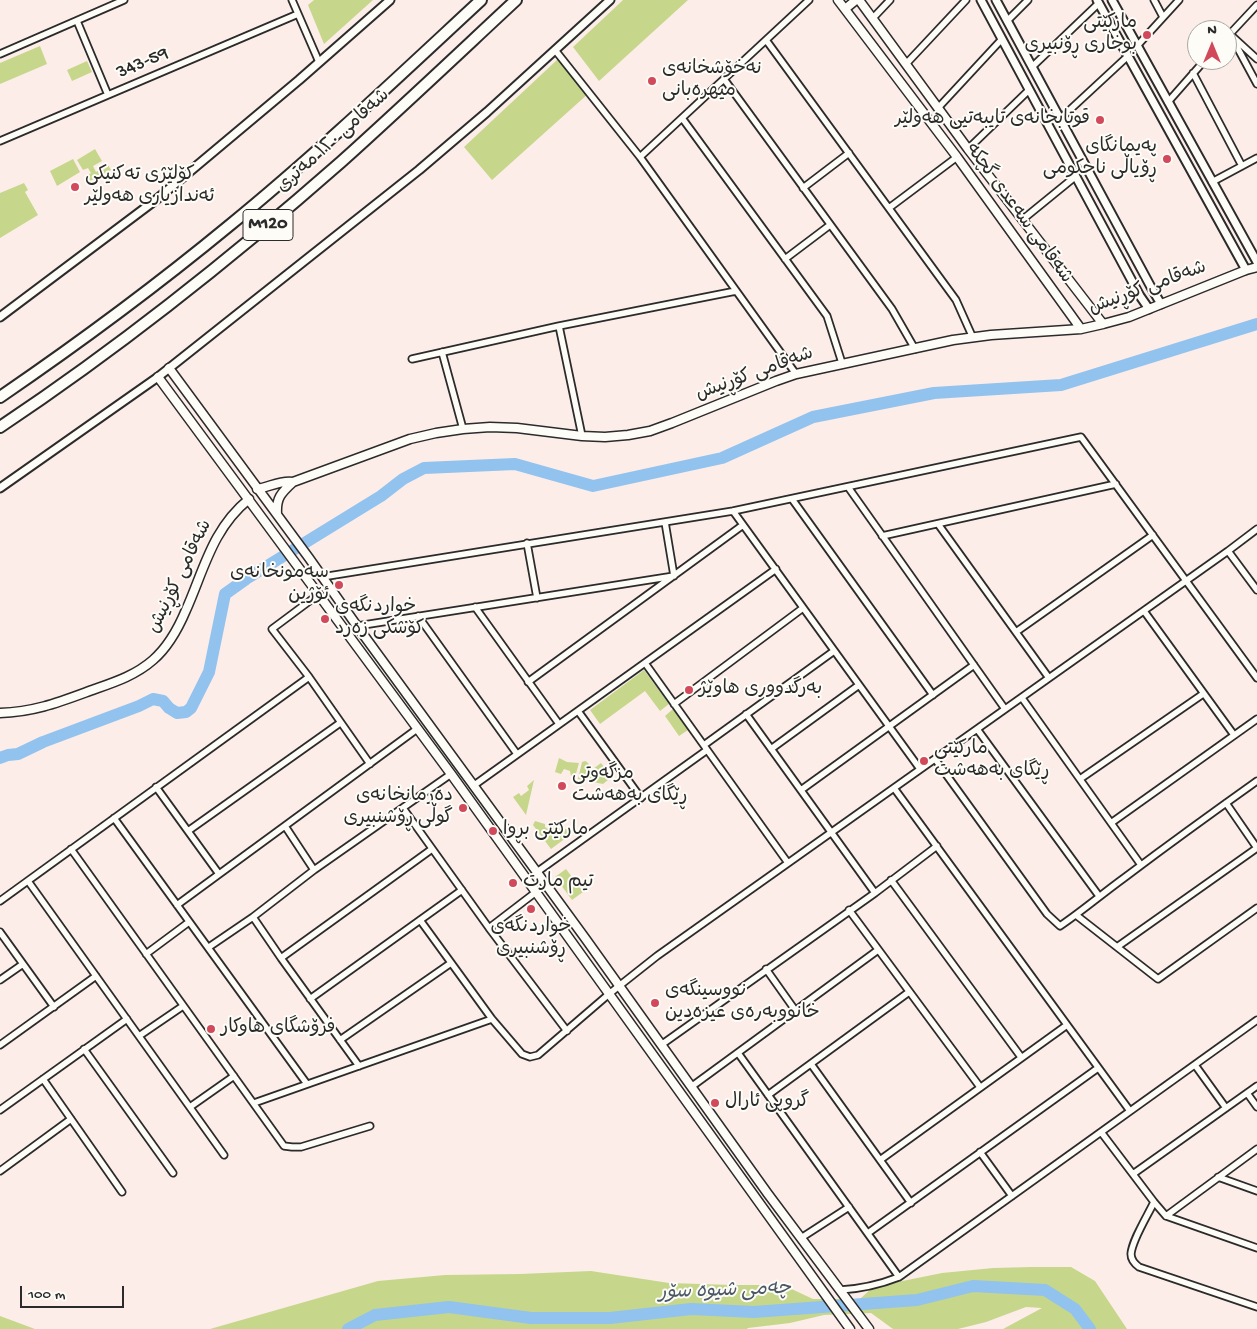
<!DOCTYPE html>
<html>
<head>
<meta charset="utf-8">
<style>
	body { margin:0 }
	#map { position:relative; width:1257px; height:1329px; overflow:hidden; background:#fcede8; font-family:"Gochi Hand",sans-serif }
	canvas { display:block }
	.north { position:absolute; left:1187px; top:20px; width:50px; height:50px; box-sizing:border-box; background:#fdfcf7; border:1px solid #a9a8a5; border-radius:50%; rotate:0deg; font-size:14px; font-weight:700; line-height:20px; text-align:center; color:#2b2b2b }
	.north::after { content:''; display:block; margin:auto; width:18px; height:22px; background:#d1495b; clip-path:polygon(50% 0,100% 100%,50% 72%,0 100%) }
	.scale { position:absolute; left:20px; top:1286px; width:104px; height:22px; box-sizing:border-box; border:2px solid #2b2b2b; border-top:0; padding-left:6px; font-size:15px; line-height:18px; white-space:nowrap; color:#2b2b2b; -webkit-text-stroke:4px #fdfcf7; paint-order:stroke }
</style>
</head>
<body>
<div id="map">
<canvas width="1257" height="1329"></canvas>
<div class="north">N</div>
<div class="scale">100 m</div>
</div>
<script>
const context = document.querySelector('canvas').getContext('2d');
context.lineJoin = 'round';
function fill(path, color) { context.fillStyle = color; context.fill(path, 'evenodd'); }
function stroke(path, color, width, dash) { context.strokeStyle = color; context.lineWidth = width; context.lineCap = dash ? 'butt' : 'round'; context.setLineDash(dash || []); context.stroke(path); }
function write(font, color, halo, rows, align = 'center') {
  context.font = font + ' "Gochi Hand","Playpen Sans Arabic",sans-serif'; context.lineWidth = 4; context.setLineDash([]); context.textBaseline = 'middle'; context.strokeStyle = halo; context.fillStyle = color; for (const [text, x, y, turn = 0] of rows) {
    context.save(); context.translate(x, y); context.rotate((+turn || 0) * Math.PI / 180); context.textAlign = isNaN(turn) ? turn : align; if (halo) context.strokeText(text, 0, 0); context.fillText(text, 0, 0); context.restore();
  }
}
const green = new Path2D(`
	M314 0H373L324 44 308 5Z
	M623 0H688L599 81 573 47Z
	M40 46 47 64 0 84V63Z
	M558 59 589 93 492 180 464 147Z
	M87 61 92 72 72 81 67 70Z
	M95 149 102 161 93 166 96 172 108 165 111 170 90 181 87 176 91 173 88 168 83 170 77 160Z
	M73 159 80 172 57 186 50 171Z
	M24 183 28 190 25 192 38 215 0 238V193Z
	M644 670 669 704 660 711 645 691 600 724 590 710Z
	M673 709 688 730 679 736 665 716Z
	M559 758 567 762 579 763 575 777 571 776 570 771 564 769 561 774 555 772Z
	M585 761 587 762 593 769 601 763 610 775 606 777 608 780 603 784 578 779 582 762Z
	M534 780 526 815 513 797 519 793 521 796 529 790 527 786Z
	M535 821 545 824V827L548 829H552L555 826 573 831 574 832 551 849 533 825Z
	M566 869 583 892 572 900 555 877Z
	M1032 1267H1071L1095 1281 1127 1329H1003L1042 1308 1026 1307 986 1322 958 1329H893L871 1313 824 1315 790 1323 748 1328 747 1329H210L378 1281 445 1275 520 1274 591 1271 669 1283 732 1285H783L813 1299H860L873 1287 942 1273 993 1268Z
	M0 1316 35 1329H0Z`);
const river = new Path2D(`
	M0 758 8 755 18 754 43 742 139 706 153 699 163 701 169 708 177 713 186 712 191 708 209 672 225 594 246 579 381 496 403 479 424 468 515 464 593 486 722 458 813 417 934 393 1061 385 1257 324
	M348 1329 375 1315 449 1307 531 1318H610L691 1309 754 1312 917 1300 973 1286 1045 1290 1075 1309 1090 1329`);
const minor = new Path2D(`
	M292 0 319 62
	M1154 0 1163 17
	M873 18 890 0
	M77 21 108 95
	M1007 21 1028 0
	M1230 34 1257 84
	M1228 36 1257 5
	M1233 37 1257 59
	M766 40 956 300 973 338
	M1137 46 1179 0
	M555 50 640 157 796 374
	M0 54 124 0
	M906 64 966 0
	M1032 67 1099 3
	M1193 73 1242 166
	M724 79 892 309 915 349
	M1168 102 1205 60
	M938 108 1002 39
	M682 118 827 316 842 363
	M1060 119 1128 56
	M0 141 298 14
	M968 149 1029 90
	M640 157 809 0
	M1212 182 1257 158
	M803 188 849 153
	M889 208 957 157
	M1022 220 1076 176
	M785 259 830 225
	M559 326 582 436
	M442 352 463 429
	M412 359 559 326 736 291
	M848 487 1005 709
	M792 499 933 695
	M733 511 920 769
	M938 524 1049 678
	M882 536 1116 484
	M527 543 537 598
	M1228 551 1257 590
	M322 577 733 511 1081 437 1257 678
	M319 594 272 629 309 677 370 764
	M475 607 559 724
	M1144 611 1234 735
	M418 616 517 754
	M357 626 674 576 665 522
	M1016 632 1153 535
	M645 663 788 863
	M528 682 743 525
	M1022 698 1141 865
	M674 704 803 608
	M578 711 641 798
	M746 714 875 893
	M977 729 1099 896
	M704 745 834 651
	M771 749 859 685
	M935 759 1047 914 1060 926C1082 911 1102 894 1124 878 1168 845 1212 813 1257 781
	M1080 779 1203 694
	M473 786 776 569
	M156 787 219 874
	M894 788 1130 1111
	M801 790 974 665
	M1226 803 1257 848
	M403 808 489 928 567 1031
	M114 818 307 1084
	M1111 823 1257 719
	M285 826 314 870
	M188 831 340 723
	M71 849 284 1146 292 1147H301L370 1126
	M537 872 707 750
	M891 880 1021 1057
	M28 881 224 1155
	M0 901 309 677
	M177 905 417 729
	M849 910 980 1087
	M1076 915 1158 979 1257 908
	M253 917 281 958 359 1066
	M420 920 492 1019 522 1054 530 1057 538 1055 609 994 657 956 1228 551 1257 529
	M489 928 536 892
	M0 932 54 1007
	M209 947 253 917 314 870 451 774
	M1117 947 1257 848
	M146 954 189 922
	M281 958 432 849
	M766 969 795 1010
	M0 980 23 964
	M310 999 462 890
	M139 1036 183 1006
	M340 1040 451 963
	M0 1045 96 976
	M661 1045 875 893 937 846
	M84 1049 173 1173
	M738 1053 899 1277
	M811 1064 911 1203
	M1195 1065 1226 1108
	M43 1079 122 1192
	M691 1087 878 950
	M1247 1093 1257 1107
	M768 1095 909 992
	M254 1103 492 1019
	M190 1107 234 1076
	M0 1110 127 1019
	M1101 1132 1154 1202 1166 1216 1257 1248
	M980 1152 1012 1196
	M880 1160 1067 1025
	M0 1171 71 1119
	M1133 1174 1257 1086
	M1218 1177 1257 1191
	M1154 1202C1148 1215 1132 1240 1131 1254 1131 1260 1135 1264 1139 1267L1257 1307
	M1166 1216 1257 1149
	M868 1233 1098 1068
	M801 1238 849 1207
	M840 1290C859 1289 881 1284 899 1277L1257 1020`);
const tertiary = new Path2D(`
	M981 0 1140 296 1149 309
	M996 0 1152 289 1161 304
	M1097 0 1246 270
	M1112 0 1257 262
	M0 317 157 199 299 80 390 0
	M0 488 158 377 419 170 487 112 610 0`);
const secondary = new Path2D(`
	M838 0 957 157 1081 329
	M859 0 968 149 1103 324
	M845 9 856 0
	M169 368 309 558 357 626 585 938 768 1194 869 1329
	M158 377 451 774 850 1329
	M257 489C270 487 280 480 293 482
	M277 514C276 498 281 493 293 482L410 439 436 433 463 429 490 427 517 428 582 436 605 437 628 435 650 431 672 423 776 381 796 374 953 340 991 335 1081 329 1103 324 1129 317 1246 270 1257 267
	M0 713C36 712 62 701 95 689 115 682 136 675 153 660 168 647 178 629 186 610 204 570 212 529 249 499`);
const motorway = new Path2D(`
	M0 397C79 343 156 286 230 225 317 154 399 76 481 0
	M0 427C120 347 233 257 341 162 400 109 458 54 516 0`);
const markers = [
	[1147,35,5,"#d1495b"],
	[652,81,5,"#d1495b"],
	[1100,120,5,"#d1495b"],
	[1167,159,5,"#d1495b"],
	[75,187,5,"#d1495b"],
	[339,585,5,"#d1495b"],
	[325,619,5,"#d1495b"],
	[689,690,5,"#d1495b"],
	[924,761,5,"#d1495b"],
	[562,786,5,"#d1495b"],
	[463,808,5,"#d1495b"],
	[493,831,5,"#d1495b"],
	[513,883,5,"#d1495b"],
	[531,909,5,"#d1495b"],
	[655,1003,5,"#d1495b"],
	[211,1029,5,"#d1495b"],
	[715,1103,5,"#d1495b"]
];
const shields = [
	[268,225,50]
];
const shieldNames = [
	["M120",268,225]
];
const poiNames = [
	["مارکێتی",1137,24,"right"],
	["بوخاری ڕۆنبیری",1137,46,"right"],
	["نەخۆشخانەی",662,70],
	["میهرەبانی",662,92],
	["قوتابخانەی تایبەتیی هەولێر",1090,120,"right"],
	["پەیمانگای",1157,148,"right"],
	["ڕۆیاڵی ناحکومی",1157,170,"right"],
	["کۆلێژی تەکنیکی",85,176],
	["ئەندازیاری هەولێر",85,198],
	["سەمونخانەی",329,574,"right"],
	["ئۆژین",329,596,"right"],
	["خواردنگەی",335,608],
	["کۆشکی زەرد",335,630],
	["بەرگدووری هاوێژ",699,690],
	["مارکێتی",934,750],
	["ڕێگای بەهەشت",934,772],
	["مزگەوتی",572,775],
	["ڕێگای بەھەشت",572,797],
	["دەرمانخانەی",453,797,"right"],
	["گوڵی ڕۆشنبیری",453,819,"right"],
	["مارکێتی بڕوا",503,831],
	["تیم مارت",523,883],
	["خواردنگەی",531,928,"center"],
	["ڕۆشنبیری",531,950,"center"],
	["نووسینگەی",665,992],
	["خانووبەرەی عیزەدین",665,1014],
	["فرۆشگای ھاوکار",221,1029],
	["گروپی ئارال",725,1103]
];
const streetNames = [
	["343-59",143,64,-23],
	["شەقامی ١٢٠ مەتری",334,142,-42],
	["شەقامی سەعدی گچکە",1018,214,54],
	["شەقامی کۆڕنیش",1148,289,-20],
	["شەقامی کۆڕنیش",755,375,-20],
	["شەقامی کۆڕنیش",181,577,-64]
];
const waterNames = [
	["چەمی شیوە سۆر",725,1292,-2]
];
fill(green, '#c6d78b');
stroke(river, '#92c2ee', 12);
stroke(minor, '#2b2b2b', 9);
stroke(tertiary, '#2b2b2b', 11);
stroke(secondary, '#2b2b2b', 11);
stroke(motorway, '#2b2b2b', 14);
stroke(minor, '#fdfcf7', 5.5);
stroke(tertiary, '#fdfcf7', 7);
stroke(secondary, '#fdfcf7', 8);
stroke(motorway, '#fdfcf7', 10);
for (const [x, y, r, color] of markers) { const dot = new Path2D(); dot.arc(x, y, r, 0, 2 * Math.PI); context.fillStyle = color; context.fill(dot); stroke(dot, '#fdfcf7', 2); }
for (const [x, y, w] of shields) { const box = new Path2D(); box.roundRect(x - w / 2, y - 15.5, w, 31, 4); context.fillStyle = '#fdfcf7'; context.fill(box); stroke(box, '#2b2b2b', 1); }
write('bold 18px', '#2b2b2b', null, shieldNames);
write('19px', '#2b2b2b', '#fdfcf7', poiNames, 'left');
write('19px', '#2b2b2b', '#fdfcf7', streetNames);
write('italic 20px', '#4a5866', '#fdfcf7', waterNames);
</script>
</body>
</html>
